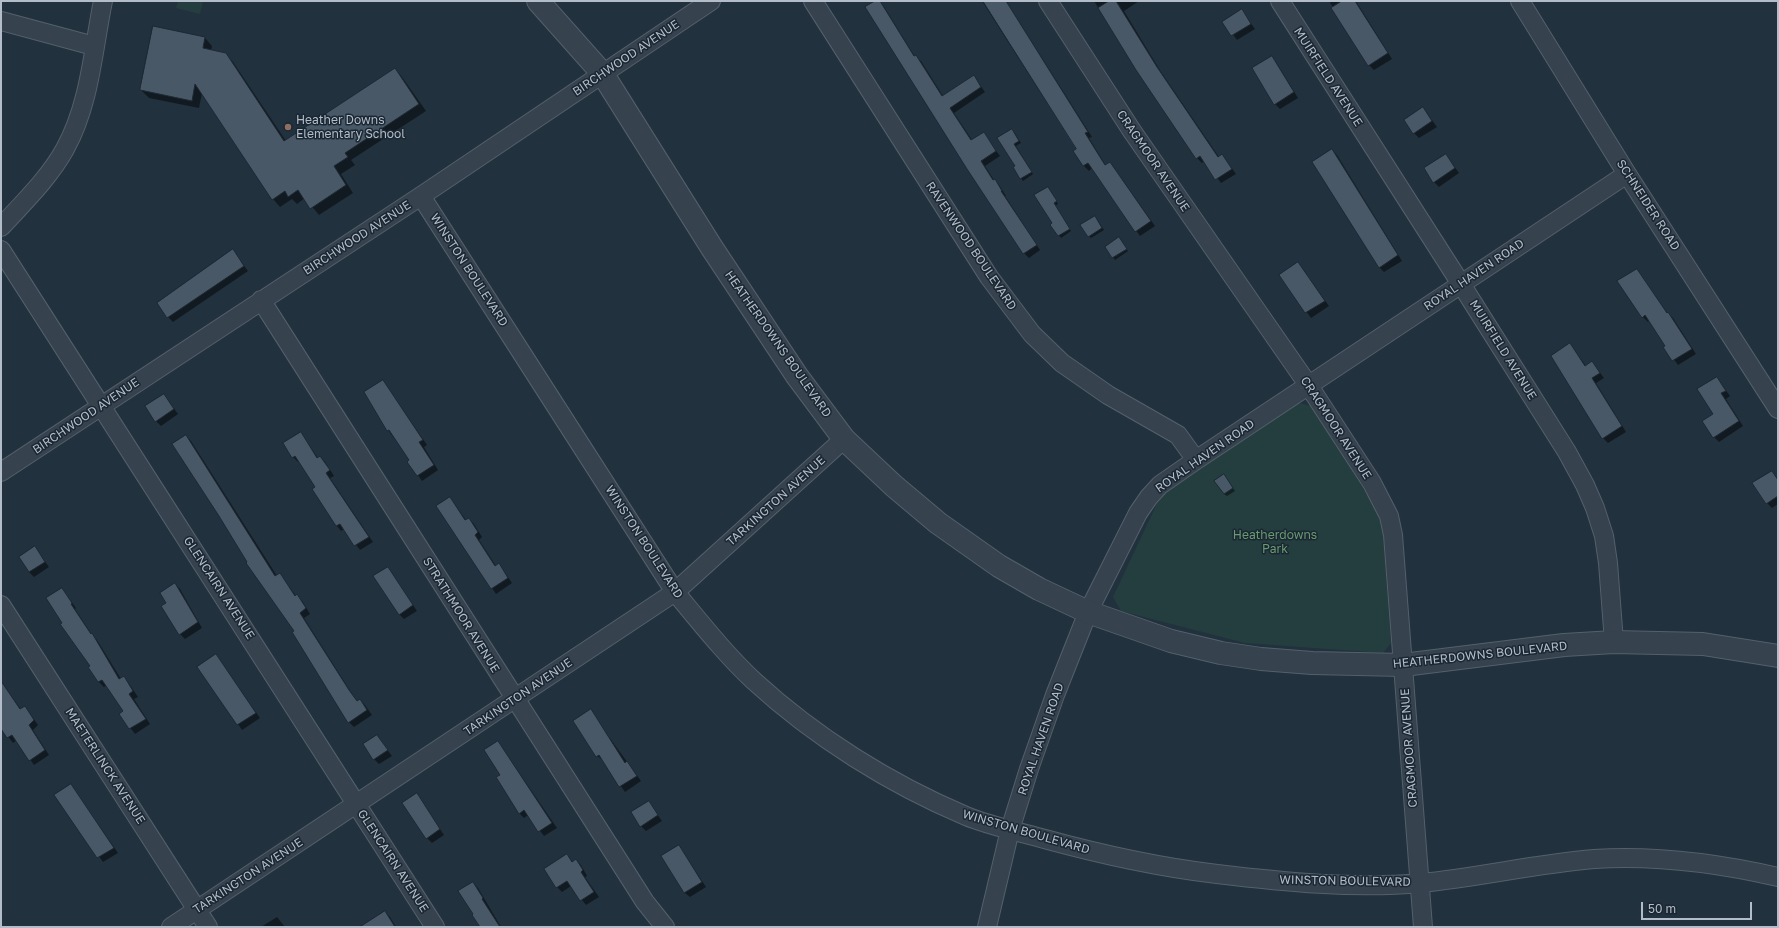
<!DOCTYPE html>
<html>
<head>
<meta charset="utf-8">
<style>
	body { margin:0 }
	#map { position:relative; width:1779px; height:928px; overflow:hidden; background:#22313e; font-family:"Golos Text",sans-serif }
	canvas { display:block }
	.frame { position:absolute; inset:0; border:2px solid #b2bdc9; pointer-events:none }
	.scale { position:absolute; left:1641px; top:902px; width:111px; height:18px; box-sizing:border-box; border:2px solid #b2bdc9; border-top:0; padding-left:5px; font-size:12px; line-height:14px; white-space:nowrap; color:#b2bdc9; -webkit-text-stroke:3px #1b2733; paint-order:stroke }
</style>
</head>
<body>
<div id="map">
<canvas width="1779" height="928"></canvas>
<div class="frame"></div>
<div class="scale">50 m</div>
</div>
<script>
const context = document.querySelector('canvas').getContext('2d');
context.lineJoin = 'round';
function fill(path, color) { context.fillStyle = color; context.fill(path, 'evenodd'); }
function stroke(path, color, width, dash) { context.strokeStyle = color; context.lineWidth = width; context.lineCap = dash ? 'butt' : 'round'; context.setLineDash(dash || []); context.stroke(path); }
function write(font, color, halo, rows, align = 'center') {
  context.font = font + ' "Golos Text",sans-serif'; context.lineWidth = 3; context.setLineDash([]); context.textBaseline = 'middle'; context.strokeStyle = halo; context.fillStyle = color; for (const [text, x, y, turn = 0] of rows) {
    context.save(); context.translate(x, y); context.rotate((+turn || 0) * Math.PI / 180); context.textAlign = isNaN(turn) ? turn : align; if (halo) context.strokeText(text, 0, 0); context.fillText(text, 0, 0); context.restore();
  }
}
const green = new Path2D(`
	M178 1H203L200 14 176 8Z
	M1299 403 1312 406 1382 519 1391 643 1383 653 1245 643 1121 611 1113 597 1162 493Z`);
const shadow = new Path2D(`
	M877 1 883 5 915 57 921 61 943 96 974 77 985 92 954 113 972 140 983 133 1000 156 985 166 994 180 999 185 1006 196H1005L1040 250 1029 258 1024 253Z
	M982 1H1006L1092 137 1089 138 1106 166 1110 163 1114 168 1155 226 1140 236 1092 168 1089 171 1084 166 1075 151 1077 150Z
	M1094 1H1139L1124 11 1161 72 1219 157 1222 155 1236 174 1221 183 1205 161 1202 163 1197 158 1137 69Z
	M1329 1H1356L1392 59 1374 70 1369 65Z
	M1242 11 1255 29 1237 40 1224 22Z
	M205 38 212 46 211 51 225 54 233 62 286 141 395 69 402 77 426 111 351 160 355 165 341 174 353 193 319 215 305 198 297 204 292 199 280 207 273 199 202 93 199 108 149 98 141 90Z
	M1271 57 1276 62 1298 98 1280 109 1275 104Z
	M1423 108 1437 127 1419 138 1414 133Z
	M1014 132 1021 143 1016 146 1033 174 1023 181 1014 168 1017 166 999 138Z
	M1332 150 1337 155 1402 261 1384 272 1379 267Z
	M1446 155 1459 173 1439 187 1434 182Z
	M1050 190 1058 204 1055 206 1071 231 1061 238 1052 225 1054 224Z
	M1097 219 1104 230 1091 238 1089 236Z
	M1121 241 1128 251 1115 260 1106 247Z
	M233 251 248 271 173 322 168 317Z
	M1298 264 1329 306 1311 318 1280 275Z
	M1637 270 1668 314 1673 318 1696 354 1678 365 1665 347 1667 346 1650 320 1648 322 1643 317Z
	M1570 344 1586 366 1592 362 1604 378 1596 383 1626 432 1608 443 1603 438Z
	M1717 378 1730 396 1726 399 1743 426 1719 442 1714 437Z
	M383 381 427 445 424 447 438 470 422 481 409 462 411 461 388 430Z
	M164 395 178 414 161 426 156 421Z
	M300 433 318 458 320 457 325 462 334 476 330 478 373 542 360 550 344 529 341 531 337 526 313 489 317 487 300 461 298 462 293 457Z
	M186 436 191 441 277 576 280 574 296 596 302 601 310 614 304 618 354 697 357 702 360 700 365 705 372 715 354 727 349 722 295 632Z
	M1772 472 1778 479V504L1772 508 1767 503Z
	M1226 478 1235 491 1227 496 1224 494Z
	M450 498 466 520 469 519 474 524 482 537 479 540 496 566 499 565 503 570 512 583 496 594 437 506Z
	M35 548 49 567 34 577 29 572Z
	M388 568 417 611 404 619 399 614Z
	M175 584 180 589 202 628 185 639 180 634Z
	M62 589 76 608 75 609 92 635 97 640 121 679 123 677 128 682 138 697 134 699 150 724 135 734 120 714 125 712 107 685 104 687 99 682 90 667 91 666 63 623Z
	M216 656 260 718 242 730 199 667Z
	M4 688 21 709 25 707 38 725 33 730 49 755 34 765 17 740 13 743 1 727V690Z
	M590 711 641 781 625 792 603 760 597 756 575 721Z
	M377 736 392 756 379 764 374 759Z
	M498 742 557 828 544 836 528 815 524 818 519 813 501 775Z
	M71 785 118 853 103 862 56 795Z
	M417 795 444 835 432 843 427 838Z
	M648 802 662 821 646 831 641 826Z
	M679 846 706 887 690 897 685 893Z
	M567 855 573 862 576 861 581 865 587 876 585 877 599 897 586 905 571 886 562 892 557 887Z
	M473 883 478 888 501 927H481Z
	M385 912 390 917 396 927H376Z
	M277 917 285 927H261Z`);
const building = new Path2D(`
	M875 1H880L914 56 916 55 942 96 974 75 981 87 950 108 971 140 984 132 996 151 981 161 993 180 995 179 1002 191H1001L1037 245 1023 254 967 169 865 7Z
	M983 1H1006L1088 132 1085 133 1105 165 1110 162 1151 221 1135 232 1088 163 1083 166 1073 151 1076 149Z
	M1109 1H1116L1157 67 1218 157 1222 154 1232 169 1215 180 1200 156 1196 159 1136 70 1098 8Z
	M1342 1H1355L1388 53 1368 66 1331 8Z
	M1242 9 1251 24 1231 36 1222 22Z
	M153 26 205 37 203 48 226 53 284 141 395 68 419 104 345 153 348 157 334 166 346 185 310 209 298 190 288 197 285 191 272 200 195 84 192 101 140 90Z
	M1272 56 1294 92 1274 105 1252 68Z
	M1423 107 1432 121 1413 134 1404 120Z
	M1012 129 1019 141 1014 144 1032 172 1020 179 1013 167 1015 166 997 138Z
	M1332 149 1398 255 1379 268 1312 162Z
	M1446 154 1455 168 1433 183 1424 168Z
	M1048 187 1057 201 1054 203 1070 229 1058 236 1050 225 1052 223 1034 195Z
	M1095 216 1102 228 1088 237 1080 225Z
	M1119 237 1127 249 1112 258 1105 247Z
	M233 249 244 266 167 318 157 303Z
	M1298 262 1325 301 1305 313 1279 275Z
	M1637 269 1667 313 1668 312 1692 349 1672 361 1663 347 1665 346 1645 315 1642 318 1617 281Z
	M1570 343 1585 366 1592 361 1600 373 1592 378 1622 426 1602 439 1551 356Z
	M1717 377 1726 391 1721 393 1739 421 1713 438 1702 421 1713 414 1697 389Z
	M383 380 423 440 419 442 434 465 417 476 407 462 409 460 389 430 387 431 364 392Z
	M164 394 174 409 155 422 145 406Z
	M301 432 317 458 320 456 330 470 326 473 369 537 354 546 340 524 336 526 312 489 315 487 295 456 292 458 283 443Z
	M186 435 275 576 280 573 295 596 297 594 306 608 300 613 349 690 357 701 360 699 367 710 348 723 292 632 294 631 246 563 247 562 219 516 172 444Z
	M1772 471 1778 480V496L1766 504 1752 483Z
	M1224 474 1233 488 1224 494 1214 481Z
	M450 497 465 520 469 518 478 532 475 535 495 566 499 563 508 578 491 589 436 506Z
	M35 546 45 562 29 572 19 557Z
	M388 567 413 605 399 615 373 576Z
	M175 583 198 622 179 635 161 606 166 603 160 593Z
	M62 588 72 603 71 604 91 634 92 633 119 679 124 676 133 691 129 694 146 719 129 729 119 714 123 711 102 680 98 682 88 667 90 666 60 624 62 623 46 598Z
	M216 654 256 713 237 725 197 667Z
	M1 681 20 709 25 706 34 720 29 725 45 750 29 761 12 735 7 738 1 729Z
	M591 709 625 763 627 761 637 776 619 787 599 755 596 757 573 721Z
	M377 735 388 750 373 760 363 744Z
	M498 741 552 823 538 832 524 810 519 814 496 777 500 775 484 750Z
	M71 784 114 848 97 858 54 795Z
	M417 793 440 829 426 839 402 803Z
	M649 801 658 815 640 827 631 812Z
	M679 845 702 882 684 893 661 856Z
	M567 854 572 862 576 859 583 870 581 872 594 892 580 901 567 881 556 888 544 869Z
	M473 882 483 898 482 899 500 927H480L472 915 473 914 458 891Z
	M385 911 395 927H360Z`);
const minor = new Path2D(`
	M813 1 989 277 1032 334 1062 363 1108 395 1178 435 1196 460
	M1048 1 1132 131 1309 386 1372 483 1389 516 1393 535 1423 927
	M1280 1 1461 284 1567 452 1585 485 1595 508 1604 536 1608 563 1614 642
	M1520 1 1627 174 1778 409
	M1 21 94 46
	M421 196 675 592C700 622 725 654 754 681 815 737 890 784 966 816 990 826 1016 831 1041 838 1099 854 1157 867 1217 874 1284 882 1354 889 1421 883 1479 877 1536 864 1594 859 1656 855 1717 863 1778 877
	M1 227C23 203 49 178 65 149 90 104 93 50 103 1
	M1 250 435 927
	M261 300 645 902 665 927
	M1 472 421 196 711 1
	M1 605 208 927
	M171 927 675 592 844 439
	M987 927 1010 830 1029 769 1055 695 1088 612 1138 513 1149 497 1160 485 1196 460 1627 174`);
const tertiary = new Path2D(`
	M538 1 602 73 712 248 797 376 844 439 894 486 938 523 999 566 1039 589 1088 612 1171 641 1221 653 1261 659 1312 663 1403 665 1564 645 1614 642 1703 644 1778 656`);
const markers = [
	[288,127,4,"#8d6e63"]
];
const streetNames = [
	["BIRCHWOOD AVENUE",626,58,-34],
	["MUIRFIELD AVENUE",1328,77,57],
	["CRAGMOOR AVENUE",1153,161,56],
	["SCHNEIDER ROAD",1648,205,57],
	["BIRCHWOOD AVENUE",357,238,-33],
	["RAVENWOOD BOULEVARD",971,246,56],
	["WINSTON BOULEVARD",469,270,57],
	["ROYAL HAVEN ROAD",1474,275,-34],
	["HEATHERDOWNS BOULEVARD",778,344,55],
	["MUIRFIELD AVENUE",1503,350,58],
	["BIRCHWOOD AVENUE",86,416,-34],
	["CRAGMOOR AVENUE",1336,428,57],
	["ROYAL HAVEN ROAD",1205,456,-35],
	["TARKINGTON AVENUE",776,501,-42],
	["WINSTON BOULEVARD",644,542,57],
	["GLENCAIRN AVENUE",219,588,57],
	["STRATHMOOR AVENUE",461,615,58],
	["HEATHERDOWNS BOULEVARD",1480,655,-6],
	["TARKINGTON AVENUE",518,697,-34],
	["ROYAL HAVEN ROAD",1041,739,-71],
	["CRAGMOOR AVENUE",1409,748,-94],
	["MAETERLINCK AVENUE",105,766,57],
	["WINSTON BOULEVARD",1026,832,16],
	["GLENCAIRN AVENUE",393,861,57],
	["TARKINGTON AVENUE",248,876,-33],
	["WINSTON BOULEVARD",1345,881,1]
];
const poiNames = [
	["Heather Downs",296,120],
	["Elementary School",296,134]
];
const parkNames = [
	["Heatherdowns",1275,535],
	["Park",1275,549]
];
fill(green, '#243e3f');
fill(shadow, '#0007');
fill(building, '#485867');
stroke(building, '#1d2935', 1);
stroke(minor, '#54606c', 20);
stroke(tertiary, '#54606c', 24);
stroke(minor, '#36424e', 18);
stroke(tertiary, '#36424e', 22);
for (const [x, y, r, color] of markers) { const dot = new Path2D(); dot.arc(x, y, r, 0, 2 * Math.PI); context.fillStyle = color; context.fill(dot); stroke(dot, '#1b2733', 1.5); }
write('12px', '#b2bdc9', '#1b2733', streetNames);
write('12px', '#b2bdc9', '#1b2733', poiNames, 'left');
write('12px', '#689b6f', '#1b2733', parkNames);
</script>
</body>
</html>
